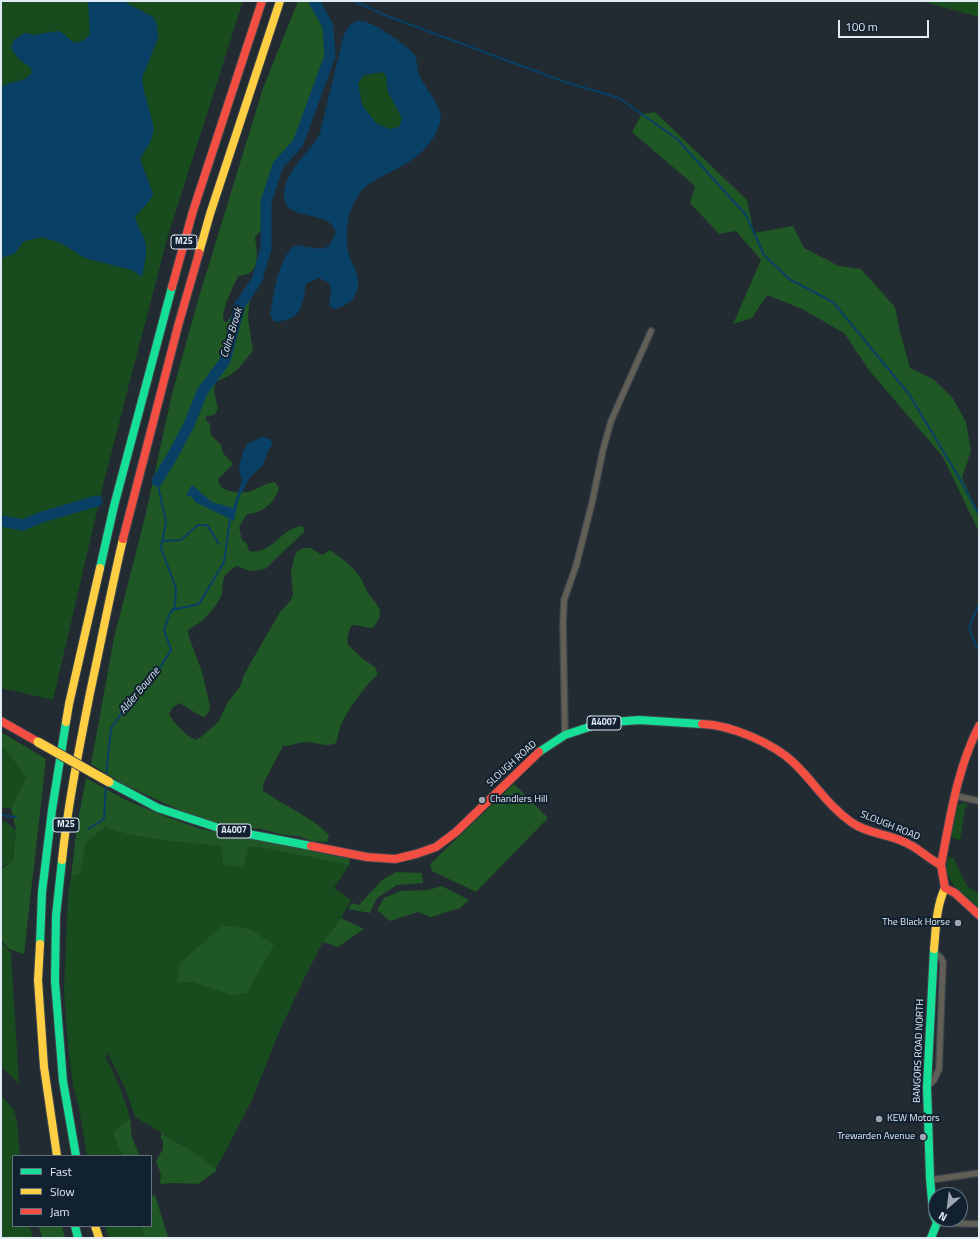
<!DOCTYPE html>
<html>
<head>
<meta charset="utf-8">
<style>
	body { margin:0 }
	#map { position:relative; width:980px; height:1239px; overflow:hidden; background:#222a32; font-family:"Titillium Web",sans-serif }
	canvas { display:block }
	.frame { position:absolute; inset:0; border:2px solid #e1ebf5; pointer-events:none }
	.legend { position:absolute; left:12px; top:1155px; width:140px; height:72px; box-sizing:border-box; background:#12212f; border:1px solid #65727e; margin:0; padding:5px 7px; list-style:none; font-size:12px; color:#e1ebf5 }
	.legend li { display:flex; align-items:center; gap:8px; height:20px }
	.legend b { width:20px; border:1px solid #65727e }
	.north { position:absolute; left:928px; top:1187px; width:40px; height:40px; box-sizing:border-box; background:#12212f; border:1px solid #65727e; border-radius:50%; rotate:208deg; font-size:11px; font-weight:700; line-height:16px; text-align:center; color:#e1ebf5 }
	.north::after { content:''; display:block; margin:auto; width:14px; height:18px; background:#9ea7b1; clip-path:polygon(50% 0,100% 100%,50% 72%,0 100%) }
	.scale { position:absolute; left:838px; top:20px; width:91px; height:18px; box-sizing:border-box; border:2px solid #e1ebf5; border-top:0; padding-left:5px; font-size:12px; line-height:14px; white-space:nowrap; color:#e1ebf5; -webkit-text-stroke:3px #12212f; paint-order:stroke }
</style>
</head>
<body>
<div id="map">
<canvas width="980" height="1239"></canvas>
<div class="frame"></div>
<ul class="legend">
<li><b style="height:5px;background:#16e098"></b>Fast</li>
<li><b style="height:5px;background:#ffcf43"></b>Slow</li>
<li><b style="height:5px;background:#f24e42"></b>Jam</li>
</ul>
<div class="north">N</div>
<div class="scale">100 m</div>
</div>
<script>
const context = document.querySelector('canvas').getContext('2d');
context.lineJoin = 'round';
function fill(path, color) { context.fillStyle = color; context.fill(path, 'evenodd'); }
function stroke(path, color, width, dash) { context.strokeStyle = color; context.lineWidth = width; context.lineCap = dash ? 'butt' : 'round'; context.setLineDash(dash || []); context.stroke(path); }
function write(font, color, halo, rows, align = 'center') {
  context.font = font + ' "Titillium Web",sans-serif'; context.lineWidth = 4; context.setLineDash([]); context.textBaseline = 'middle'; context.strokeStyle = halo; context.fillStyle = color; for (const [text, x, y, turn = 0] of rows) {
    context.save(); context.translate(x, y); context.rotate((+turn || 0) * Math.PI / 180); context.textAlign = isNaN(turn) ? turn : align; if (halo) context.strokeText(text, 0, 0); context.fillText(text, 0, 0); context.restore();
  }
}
const green = new Path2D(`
	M1 1H88L91 34 83 41 74 43 60 31 32 35 25 33 14 40 18 58 31 68 32 73C21 85 12 79 1 88Z
	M123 1H243L167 239 104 481 53 700 1 688V258L14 254 24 241 41 237 61 243 85 258 132 270 142 276C144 266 148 251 145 241 142 233 137 226 135 217 141 209 149 203 153 194L140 159 151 140 142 78 158 38 153 17Z
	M921 1H979V17Z
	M383 72 386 76 388 92 403 118 400 127 389 129 376 123 362 105 358 83 364 75Z
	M1 747 6 750 26 778 11 808H1Z
	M963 803 968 804 965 809 960 840 949 837 955 807Z
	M1 821 6 822 16 830 13 861 1 867Z
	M105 827C142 841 182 842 221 846L224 864 248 847H258L349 865 334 888 351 900 341 918 323 942 303 981 279 1032 252 1100 221 1160 216 1168 187 1148 135 1117 125 1088 108 1054 105 1056C116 1076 124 1096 130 1118L114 1131 115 1140 123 1156H87L79 1108 73 1085 68 1046 64 991 68 894 71 877 80 873 85 843ZM223 925 250 929 247 993 234 996 192 982 178 983Z
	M948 857 954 858 966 885 979 894V911C968 901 954 889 948 875 945 869 947 863 948 857Z
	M1 942 11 953 19 1083 1 1067Z
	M1 1095 14 1110 17 1122 20 1156H13V1226H23L30 1228 33 1238H1Z
	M105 1226H142L145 1238H109Z`);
const forest = new Path2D(`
	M298 1H312L326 36V59L296 143 277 160 264 197V227L255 237C256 247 260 265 251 272 248 275 242 275 238 276 234 286 220 311 224 321L227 322 246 292 249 293 250 296 248 318 253 351C241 365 235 376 216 381L214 391 218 409 214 415 207 416 205 419 210 424 211 435 221 445 223 453 233 464 218 479C219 481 219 483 220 485 224 492 240 493 247 492 257 490 264 483 275 482L279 488C276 502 261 514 247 514L239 527 242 540 247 544 249 551C271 556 282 527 302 526L305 531 265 569 250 571 237 566C231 569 224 574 223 582 222 586 223 589 222 594 215 610 203 622 188 630L189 637 202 672 210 706 209 712 204 717C195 714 188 707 179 703L172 708 169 714C175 724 184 734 195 740L201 737 218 722 228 702 241 685 243 677 250 664 280 612 290 601 293 595 291 572 294 558 297 551 303 548H310L322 555 330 550C340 557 353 566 360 577 363 581 364 586 367 591 376 606 388 610 373 628 365 628 360 625 352 625 348 632 347 637 348 645L363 659 375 667 378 674C364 687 347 710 340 728 338 733 338 738 336 743 323 748 318 742 306 742 299 742 291 746 283 746L263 784V791C272 796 279 802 288 806 302 815 317 822 329 835L327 842 312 841 298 836 284 835 261 829 231 827 181 811 123 784 91 764 114 638 145 517 172 394 198 300 263 88Z
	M655 112 747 200 754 233 793 226 804 248 839 266 861 269 895 307 900 332 910 368 933 379 952 397 966 422 971 451 962 478 979 514V532L943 457 869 370 844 333 802 309 767 295 752 318 733 324 761 260 736 231 719 234 690 203 695 186 632 132 642 114Z
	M1 732 46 759 24 954 9 949 1 940V869L13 861 16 830 11 808 26 778 6 750 1 747Z
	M86 778 126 800 164 816 201 829 350 858 349 865 258 847H248L243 867 223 864 221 846C181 842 142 841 105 827L86 843 80 874 71 877 77 826Z
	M514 784 548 818 476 892 432 871 430 864Z
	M396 872 422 873 423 883 397 885 377 898 370 913 348 909 352 903 359 905 382 880Z
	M442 886 469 900 460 908 431 917 418 912 390 921 377 910 384 898 400 891 428 890Z
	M341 918 364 929 338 947 323 942Z
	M223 925 250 929 274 945 247 993 233 996 192 982 177 983 180 963Z
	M130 1118 132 1138 140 1156H123L115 1140 114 1131Z
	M161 1133 187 1148 216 1168V1171L198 1184 174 1183 160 1184 161 1175 156 1161 163 1149V1141L161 1138Z
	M155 1195 168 1237 145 1238 142 1226H151V1196Z
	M42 1226H62L65 1238H42L39 1227Z`);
const water = new Path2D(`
	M88 1H123L153 17 157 25 158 38 142 78 144 91 154 128 151 140 140 159 153 194C149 203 141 209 135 217 137 226 142 233 145 241 148 252 144 266 142 277L132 270 85 258 61 243 41 237 24 241 14 254 1 258V88C12 79 21 85 32 73L31 68 18 58 11 48 14 40 25 33 33 35 60 31 74 43 83 41 90 34Z
	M357 21C360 21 363 21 366 22 377 25 403 43 412 52 419 58 416 69 420 77 426 90 445 108 440 123 426 164 393 166 364 188 360 191 352 207 350 212 347 221 346 242 348 251 349 259 355 266 357 274 362 292 352 305 335 309L329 306 331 288 328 282 319 278 306 284C302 308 302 319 275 322L270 315C274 294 277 260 295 245L321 249 329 246 336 232C335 230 333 226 331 224 317 210 272 222 287 181 294 162 311 151 320 133L343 38C346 30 349 24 357 21ZM383 72 386 76 388 92 402 118 399 127 389 129 376 123 362 105 358 83 364 75Z
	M261 437 270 439 273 443 268 451 263 465 250 477 239 498 234 521 195 502 192 497 186 495 192 485 212 502 233 508 242 481 239 468 242 454 247 444Z`);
const stream = new Path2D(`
	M354 1 387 16 565 82 619 98 677 139 746 215 764 255 789 279 833 302 909 394 960 479 979 515
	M162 541 181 540 198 525H207L219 544
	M172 610 199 604 224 562 230 520
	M977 648 969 628 979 604
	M106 776 111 728 139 689 156 674 171 650 164 630 169 615 175 606 176 588 161 548 166 522 157 481
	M1 815 16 817
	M88 829 104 819 106 783`);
const river = new Path2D(`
	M157 481 170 460 189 425 202 392 225 361 240 305 257 280 266 248V202L278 165 298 143 330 56 328 26 314 1
	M1 521 23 525 42 517 97 501`);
const street = new Path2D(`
	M565 735 563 624 564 600 576 566 592 503 603 450 611 421 651 331
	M956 796 979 801
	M927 1087 934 1080 939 1069 943 962 941 958 934 952
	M930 1180 979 1173
	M937 1223 979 1224`);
const fast = new Path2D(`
	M100 568 114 506 172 287
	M539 752 565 735 601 723 639 720 702 724
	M109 782 158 808 222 829 311 846
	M62 860 56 916 55 981 63 1081 76 1156
	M40 944 42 892 52 810 66 722
	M75 1226 78 1238
	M931 1238 937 1223 933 1213 930 1178 927 1087 934 949`);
const slow = new Path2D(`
	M199 253 210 214 280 1
	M66 722 69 704 100 568
	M62 860C68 804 79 749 90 693 101 642 111 590 123 539
	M40 944 38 980 44 1067 57 1156
	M934 949C936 928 936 907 945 888
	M95 1226 99 1238`);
const jam = new Path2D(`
	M172 287 193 211 262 1
	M123 539 178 326 199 253
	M1 721 38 742
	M702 724C731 725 773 743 794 763 814 782 828 806 851 822 866 833 886 834 902 841 918 847 927 858 941 865L945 888 955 893 979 915
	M311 846 367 857 395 859 416 854 436 847 456 832 539 752
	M941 865C950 818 957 769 979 726`);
const slowBridge = new Path2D(`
	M38 742 109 782`);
const markers = [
	[482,800,4,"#9ea7b1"],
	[958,923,4,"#9ea7b1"],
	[879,1119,4,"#9ea7b1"],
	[923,1137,4,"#9ea7b1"]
];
const shields = [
	[184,242,26],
	[604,723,34],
	[66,825,26],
	[234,831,34]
];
const shieldNames = [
	["M25",184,242],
	["A4007",604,723],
	["M25",66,825],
	["A4007",234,831]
];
const streetNames = [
	["SLOUGH ROAD",512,764,-42],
	["SLOUGH ROAD",890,826,22],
	["BANGORS ROAD NORTH",919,1051,-88]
];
const poiNames = [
	["Chandlers Hill",490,800],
	["The Black Horse",950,923,"right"],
	["KEW Motors",887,1119],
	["Trewarden Avenue",915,1137,"right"]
];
const waterNames = [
	["Colne Brook",232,333,-73],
	["Alder Bourne",140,691,-50]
];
fill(green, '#184c1f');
fill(forest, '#1f5725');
fill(water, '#094066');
stroke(stream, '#094066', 2);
stroke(river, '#094066', 11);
stroke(street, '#3e454c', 8);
stroke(fast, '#3e454c', 10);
stroke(slow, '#3e454c', 10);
stroke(jam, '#3e454c', 10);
stroke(street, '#615f56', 5.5);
stroke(fast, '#16e098', 8);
stroke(slow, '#ffcf43', 8);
stroke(jam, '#f24e42', 8);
stroke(slowBridge, '#3e454c', 11, []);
stroke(slowBridge, '#ffcf43', 9);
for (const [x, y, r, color] of markers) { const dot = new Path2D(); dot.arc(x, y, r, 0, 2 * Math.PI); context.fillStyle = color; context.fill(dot); stroke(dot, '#12212f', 1.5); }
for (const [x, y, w] of shields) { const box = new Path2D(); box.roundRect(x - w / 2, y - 7, w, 14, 3); context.fillStyle = '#12212f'; context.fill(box); stroke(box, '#e1ebf5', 1); }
write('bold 9px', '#e1ebf5', null, shieldNames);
write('10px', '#e1ebf5', '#12212f', streetNames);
write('10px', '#e1ebf5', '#12212f', poiNames, 'left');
write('italic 11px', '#cfe0f0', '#12212f', waterNames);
</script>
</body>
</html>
